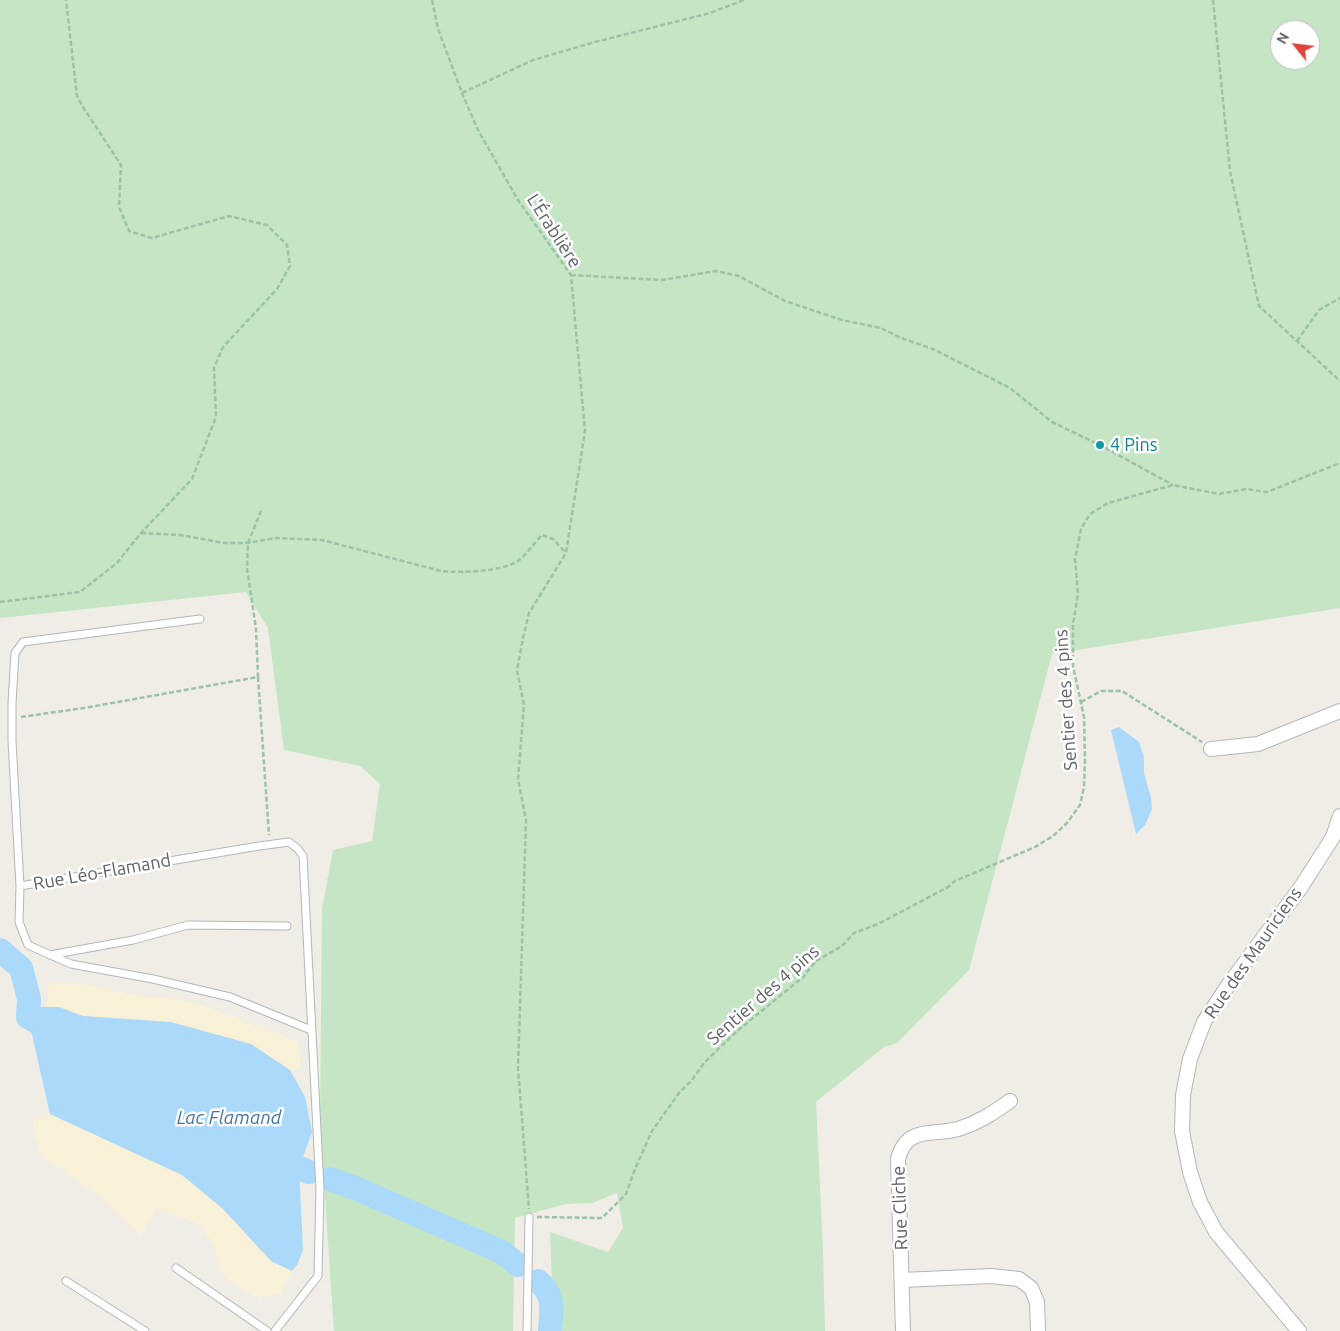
<!DOCTYPE html>
<html>
<head>
<meta charset="utf-8">
<style>
	body { margin:0 }
	#map { position:relative; width:1340px; height:1331px; overflow:hidden; background:#efede6; font-family:Ubuntu,sans-serif }
	canvas { display:block }
	.north { position:absolute; left:1270px; top:20px; width:50px; height:50px; box-sizing:border-box; background:#fff; border:1px solid #bfc0c2; border-radius:50%; rotate:299deg; font-size:14px; font-weight:700; line-height:20px; text-align:center; color:#5e6166 }
	.north::after { content:''; display:block; margin:auto; width:18px; height:22px; background:#df463c; clip-path:polygon(50% 0,100% 100%,50% 72%,0 100%) }
</style>
</head>
<body>
<div id="map">
<canvas width="1340" height="1331"></canvas>
<div class="north">N</div>
</div>
<script>
const context = document.querySelector('canvas').getContext('2d');
context.lineJoin = 'round';
function fill(path, color) { context.fillStyle = color; context.fill(path, 'evenodd'); }
function stroke(path, color, width, dash) { context.strokeStyle = color; context.lineWidth = width; context.lineCap = dash ? 'butt' : 'round'; context.setLineDash(dash || []); context.stroke(path); }
function write(font, color, halo, rows, align = 'center') {
  context.font = font + ' Ubuntu,sans-serif'; context.lineWidth = 5; context.setLineDash([]); context.textBaseline = 'middle'; context.strokeStyle = halo; context.fillStyle = color; for (const [text, x, y, turn = 0] of rows) {
    context.save(); context.translate(x, y); context.rotate((+turn || 0) * Math.PI / 180); context.textAlign = isNaN(turn) ? turn : align; if (halo) context.strokeText(text, 0, 0); context.fillText(text, 0, 0); context.restore();
  }
}
const green = new Path2D(`
	M0 0H1340V608L1052 654 969 970 897 1043 884 1047 816 1102 823 1251 825 1331H554L550 1232 608 1252 623 1228 617 1193 592 1203 565 1204 515 1218 513 1331H334L320 1122 322 909 333 850 372 841 380 784 360 766 284 750 268 628 246 592 0 618ZM1280 30H1310V60H1280Z`);
const sand = new Path2D(`
	M49 982 87 985 150 998H173L205 1006 298 1042 300 1069 290 1070 251 1044 171 1023 83 1016 59 1007H46Z
	M50 1114 182 1175 223 1209 271 1261 292 1271 281 1294 259 1297 229 1281 218 1268 215 1248 201 1225 156 1208 141 1236 99 1195 40 1155 32 1122Z`);
const water = new Path2D(`
	M1119 727 1139 742 1144 757V773L1151 798 1152 809 1145 825 1136 834 1111 730Z
	M39 1007H59L83 1016 171 1022 251 1044 290 1070 305 1097 312 1132 299 1168 303 1250 297 1265 292 1271 271 1261 223 1209 182 1175 50 1114 28 1017Z`);
const river = new Path2D(`
	M0 950 21 968 29 999 28 1017 57 1033
	M272 1153 299 1168 309 1172
	M330 1179 355 1188 502 1252 518 1265
	M538 1281C556 1296 551 1310 550 1331`);
const path = new Path2D(`
	M432 0 438 29 462 93 478 130 518 200 571 275 585 431 566 553 529 613 523 638 517 670 524 705 518 779 526 820 518 1068 529 1209
	M1213 0 1230 171 1259 306 1340 381
	M462 93 533 60 595 42 710 13 744 0
	M571 275 662 280 716 271 739 276 785 301 842 320 881 328 901 338 933 349 1010 388 1052 422 1100 445 1173 485
	M1297 341 1319 310 1340 298
	M141 533 180 535 224 543H248L275 538 322 540 441 571C461 573 501 572 518 561 526 555 535 542 542 535L553 539 566 553
	M0 602 80 592 117 563 141 533 192 479 216 417 214 368 223 347 277 289 290 266 287 245 267 225 229 216 152 238 129 231 119 207 121 165 83 107 77 96 66 0
	M258 677 269 835
	M1081 702 1101 691H1122L1202 742
	M21 717 84 708 258 677 256 629 247 568 248 543 261 511
	M537 1217 602 1218 626 1194 635 1169 652 1131 679 1093 692 1080 704 1063 736 1032 803 977 816 961 842 946 854 933 878 924 948 887 955 881 1035 847 1053 836 1067 823 1080 805 1084 787 1085 761 1084 717 1073 666V624L1078 594 1075 559 1081 529 1090 514 1108 503 1173 485 1219 494 1246 489 1267 492 1340 463`);
const lane = new Path2D(`
	M200 619 23 642 15 653 12 703V741L20 886 19 922 28 945 71 964 153 979 230 997 311 1030
	M20 886 259 846 289 842 298 849 303 856 320 1189 318 1276 275 1331
	M50 955 133 940 188 925 287 926
	M176 1268 267 1331
	M66 1281 145 1331
	M527 1331 529 1217`);
const street = new Path2D(`
	M1211 749 1258 744 1340 711
	M902 1280 991 1276 1019 1279 1031 1288 1037 1302 1038 1331
	M903 1331 898 1159C907 1125 933 1136 958 1129 978 1123 993 1113 1010 1101
	M1299 1331 1216 1232 1200 1202 1190 1172 1182 1131 1183 1095 1190 1059 1204 1022 1227 987 1301 887 1333 837 1340 816`);
const markers = [
	[1100,445,5,"#0f9aa8"]
];
const streetNames = [
	["L'Érablière",554,231,57],
	["Sentier des 4 pins",1066,700,-94],
	["Rue Léo-Flamand",102,872,-10],
	["Rue des Mauriciens",1253,953,-55],
	["Sentier des 4 pins",763,995,-41],
	["Rue Cliche",900,1208,-92]
];
const cultureNames = [
	["4 Pins",1110,445]
];
const waterNames = [
	["Lac Flamand",229,1118]
];
fill(green, '#c5e5c5');
fill(sand, '#f9f0d8');
fill(water, '#abd9fa');
stroke(river, '#abd9fa', 24);
stroke(lane, '#b3b6ba', 9);
stroke(street, '#b3b6ba', 16);
stroke(path, '#9cc3a7', 2.5, [5, 2.5]);
stroke(lane, '#fff', 7);
stroke(street, '#fff', 14);
for (const [x, y, r, color] of markers) { const dot = new Path2D(); dot.arc(x, y, r, 0, 2 * Math.PI); context.fillStyle = color; context.fill(dot); stroke(dot, '#fff', 2); }
write('18px', '#5e6166', '#fff', streetNames);
write('18px', '#0d838f', '#fff', cultureNames, 'left');
write('italic 19px', '#4575a3', '#fff', waterNames);
</script>
</body>
</html>
